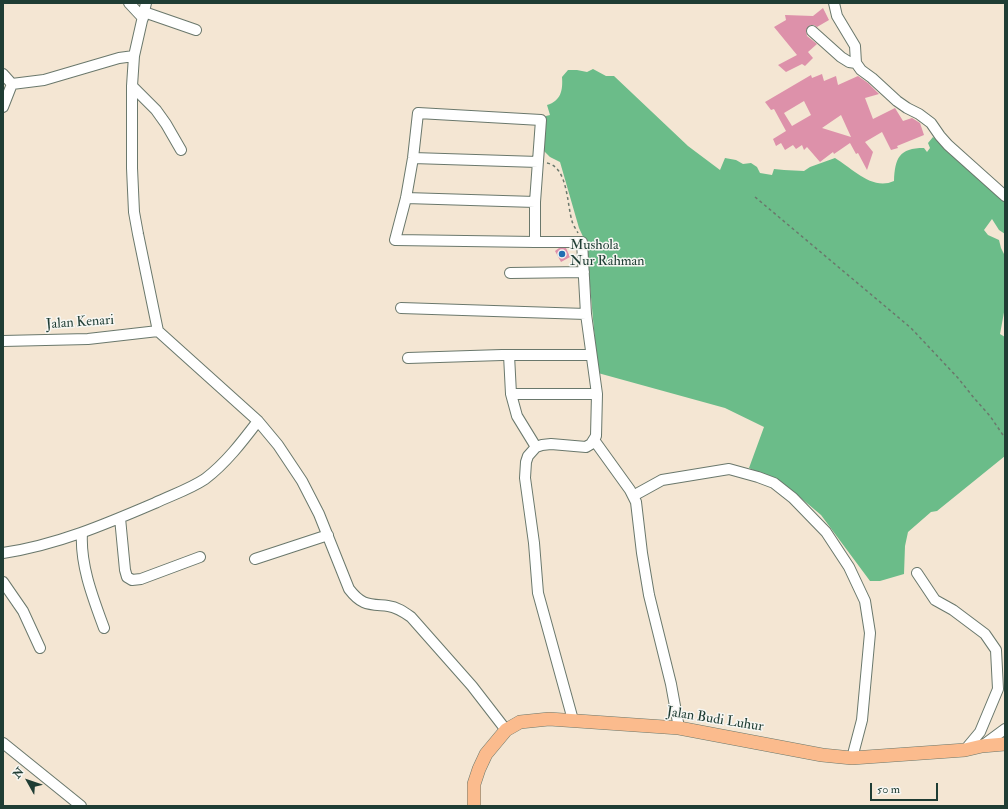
<!DOCTYPE html>
<html>
<head>
<meta charset="utf-8">
<style>
	body { margin:0 }
	#map { position:relative; width:1008px; height:809px; overflow:hidden; background:#f4e6d3; font-family:"IM FELL Double Pica",serif }
	canvas { display:block }
	.frame { position:absolute; inset:0; border:4px solid #1f3d34; pointer-events:none }
	.north { position:absolute; left:8px; top:761px; width:40px; height:40px; -webkit-text-stroke:3px #f6f6f2; paint-order:stroke; rotate:310deg; font-size:11px; font-weight:700; line-height:16px; text-align:center; color:#1f3d34 }
	.north::after { content:''; display:block; margin:auto; width:14px; height:18px; background:#1f3d34; clip-path:polygon(50% 0,100% 100%,50% 72%,0 100%) }
	.scale { position:absolute; left:870px; top:783px; width:68px; height:18px; box-sizing:border-box; border:2px solid #1f3d34; border-top:0; padding-left:5px; font-size:12px; line-height:14px; white-space:nowrap; color:#1f3d34; -webkit-text-stroke:3px #f6f6f2; paint-order:stroke }
</style>
</head>
<body>
<div id="map">
<canvas width="1008" height="809"></canvas>
<div class="frame"></div>
<div class="north">N</div>
<div class="scale">50 m</div>
</div>
<script>
const context = document.querySelector('canvas').getContext('2d');
context.lineJoin = 'round';
function fill(path, color) { context.fillStyle = color; context.fill(path, 'evenodd'); }
function stroke(path, color, width, dash) { context.strokeStyle = color; context.lineWidth = width; context.lineCap = dash ? 'butt' : 'round'; context.setLineDash(dash || []); context.stroke(path); }
function write(font, color, halo, rows, align = 'center') {
  context.font = font + ' "IM FELL Double Pica",serif'; context.lineWidth = 3; context.setLineDash([]); context.textBaseline = 'middle'; context.strokeStyle = halo; context.fillStyle = color; for (const [text, x, y, turn = 0] of rows) {
    context.save(); context.translate(x, y); context.rotate((+turn || 0) * Math.PI / 180); context.textAlign = isNaN(turn) ? turn : align; if (halo) context.strokeText(text, 0, 0); context.fillText(text, 0, 0); context.restore();
  }
}
const forest = new Path2D(`
	M593 69 606 76H614L688 146 720 170 725 158 736 160 743 164 751 163 757 167 760 173 772 175 774 169 784 170 804 171 810 167 835 158C852 168 872 191 894 181 895 158 899 148 924 148L927 152 930 148 928 143 933 137 958 158 1005 202V234L999 230 992 219 984 230 988 235 999 240 1001 248 1005 256V307L1000 334 1005 337V456L937 511 931 512 908 532 905 546 904 574 880 581H870L821 515 789 488 749 468 764 427 725 408 598 373 586 243 579 228 560 162 550 157 544 151C544 139 546 128 546 116L550 115 547 105C561 101 563 90 562 77L568 70H577L587 72Z`);
const building = new Path2D(`
	M823 8 829 20 817 27 814 25H810L806 30 807 36 817 44 808 52 813 58 805 66 802 64 786 72 778 65 797 55 774 27 786 20 785 15 813 16Z
	M822 74 824 81 836 76 838 85 858 76 868 83 879 94 865 98 873 119 895 108 903 121 912 118 920 123 924 135 897 146 898 148 891 150 882 132 865 142 873 152 867 170 858 153 856 154 850 143 834 154 833 152 820 162 807 147 804 150 802 145 796 149 793 145 785 150 781 143 776 146 773 139 786 131 774 109 771 110 765 102 811 75 812 78ZM804 101 811 115 792 126 784 113ZM841 115 851 137 822 128Z
	M559 248H566L570 257 561 262 555 251Z`);
const path = new Path2D(`
	M547 163C568 167 567 205 572 221 573 225 576 229 578 233
	M755 197 911 328 958 378 974 398 990 416 1005 438`);
const minor = new Path2D(`
	M129 3 143 18
	M146 3 134 56 132 86V168L134 212 138 234 158 331 258 421 278 445 302 481 319 514 349 589C362 606 369 604 388 606 397 607 404 612 411 617L472 686 506 730
	M834 3 837 16 855 46 856 63 861 70 872 78 897 101 907 108 919 114 931 123 940 136 948 145 1005 196
	M144 12 196 30
	M812 31 841 57 849 62 856 63
	M3 74 12 84 44 80 119 58 134 56
	M132 86 156 110 166 124 181 150
	M3 107 12 84
	M413 158 538 162
	M406 198 535 202
	M535 242V202L541 120 418 113 413 158 406 198 395 240 535 242H582L586 314 597 394 596 436 591 444 586 447 551 444 542 445 536 447 528 456 526 462 525 478 534 543 538 593 573 720
	M510 273 584 272
	M401 308 586 314
	M3 341 88 339 158 331
	M509 355 511 394H597
	M408 358 502 355H591
	M511 394 517 416 536 447
	M594 440 630 490 636 502 642 553 649 595 671 684 679 728
	M633 496 662 480 729 469 758 477 774 483 793 498 826 532 849 567 865 601 870 633 862 720 852 758
	M120 518 125 570 127 577 132 580 141 579 200 557
	M82 533C80 565 93 598 104 628
	M3 553C57 545 106 524 155 503 172 495 190 489 205 479 226 463 242 442 258 421
	M255 559 328 535
	M917 573 935 600 953 610 985 634 996 650 998 689 980 732 965 750
	M3 582 23 611 40 648
	M3 743 81 806
	M982 746 1005 729`);
const major = new Path2D(`
	M474 806V784L479 769 486 754 506 730 520 722 549 719 679 728 822 755 852 758 965 750 982 746 1005 744`);
const markers = [
	[562,254,4,"#1f6fb2"]
];
const poiNames = [
	["Mushola",570,246],
	["Nur Rahman",570,262]
];
const streetNames = [
	["Jalan Kenari",80,323,-4],
	["Jalan Budi Luhur",715,720,9]
];
fill(forest, '#6bbc89');
fill(building, '#dd91aa');
stroke(minor, '#6a786c', 12);
stroke(major, '#6a786c', 14);
stroke(path, '#6a786c', 1.5, [3, 3]);
stroke(minor, '#fff', 10);
stroke(major, '#fbbb8d', 13);
for (const [x, y, r, color] of markers) { const dot = new Path2D(); dot.arc(x, y, r, 0, 2 * Math.PI); context.fillStyle = color; context.fill(dot); stroke(dot, '#f6f6f2', 1.5); }
write('14px', '#1f3d34', '#f6f6f2', poiNames, 'left');
write('14px', '#1f3d34', '#f6f6f2', streetNames);
</script>
</body>
</html>
